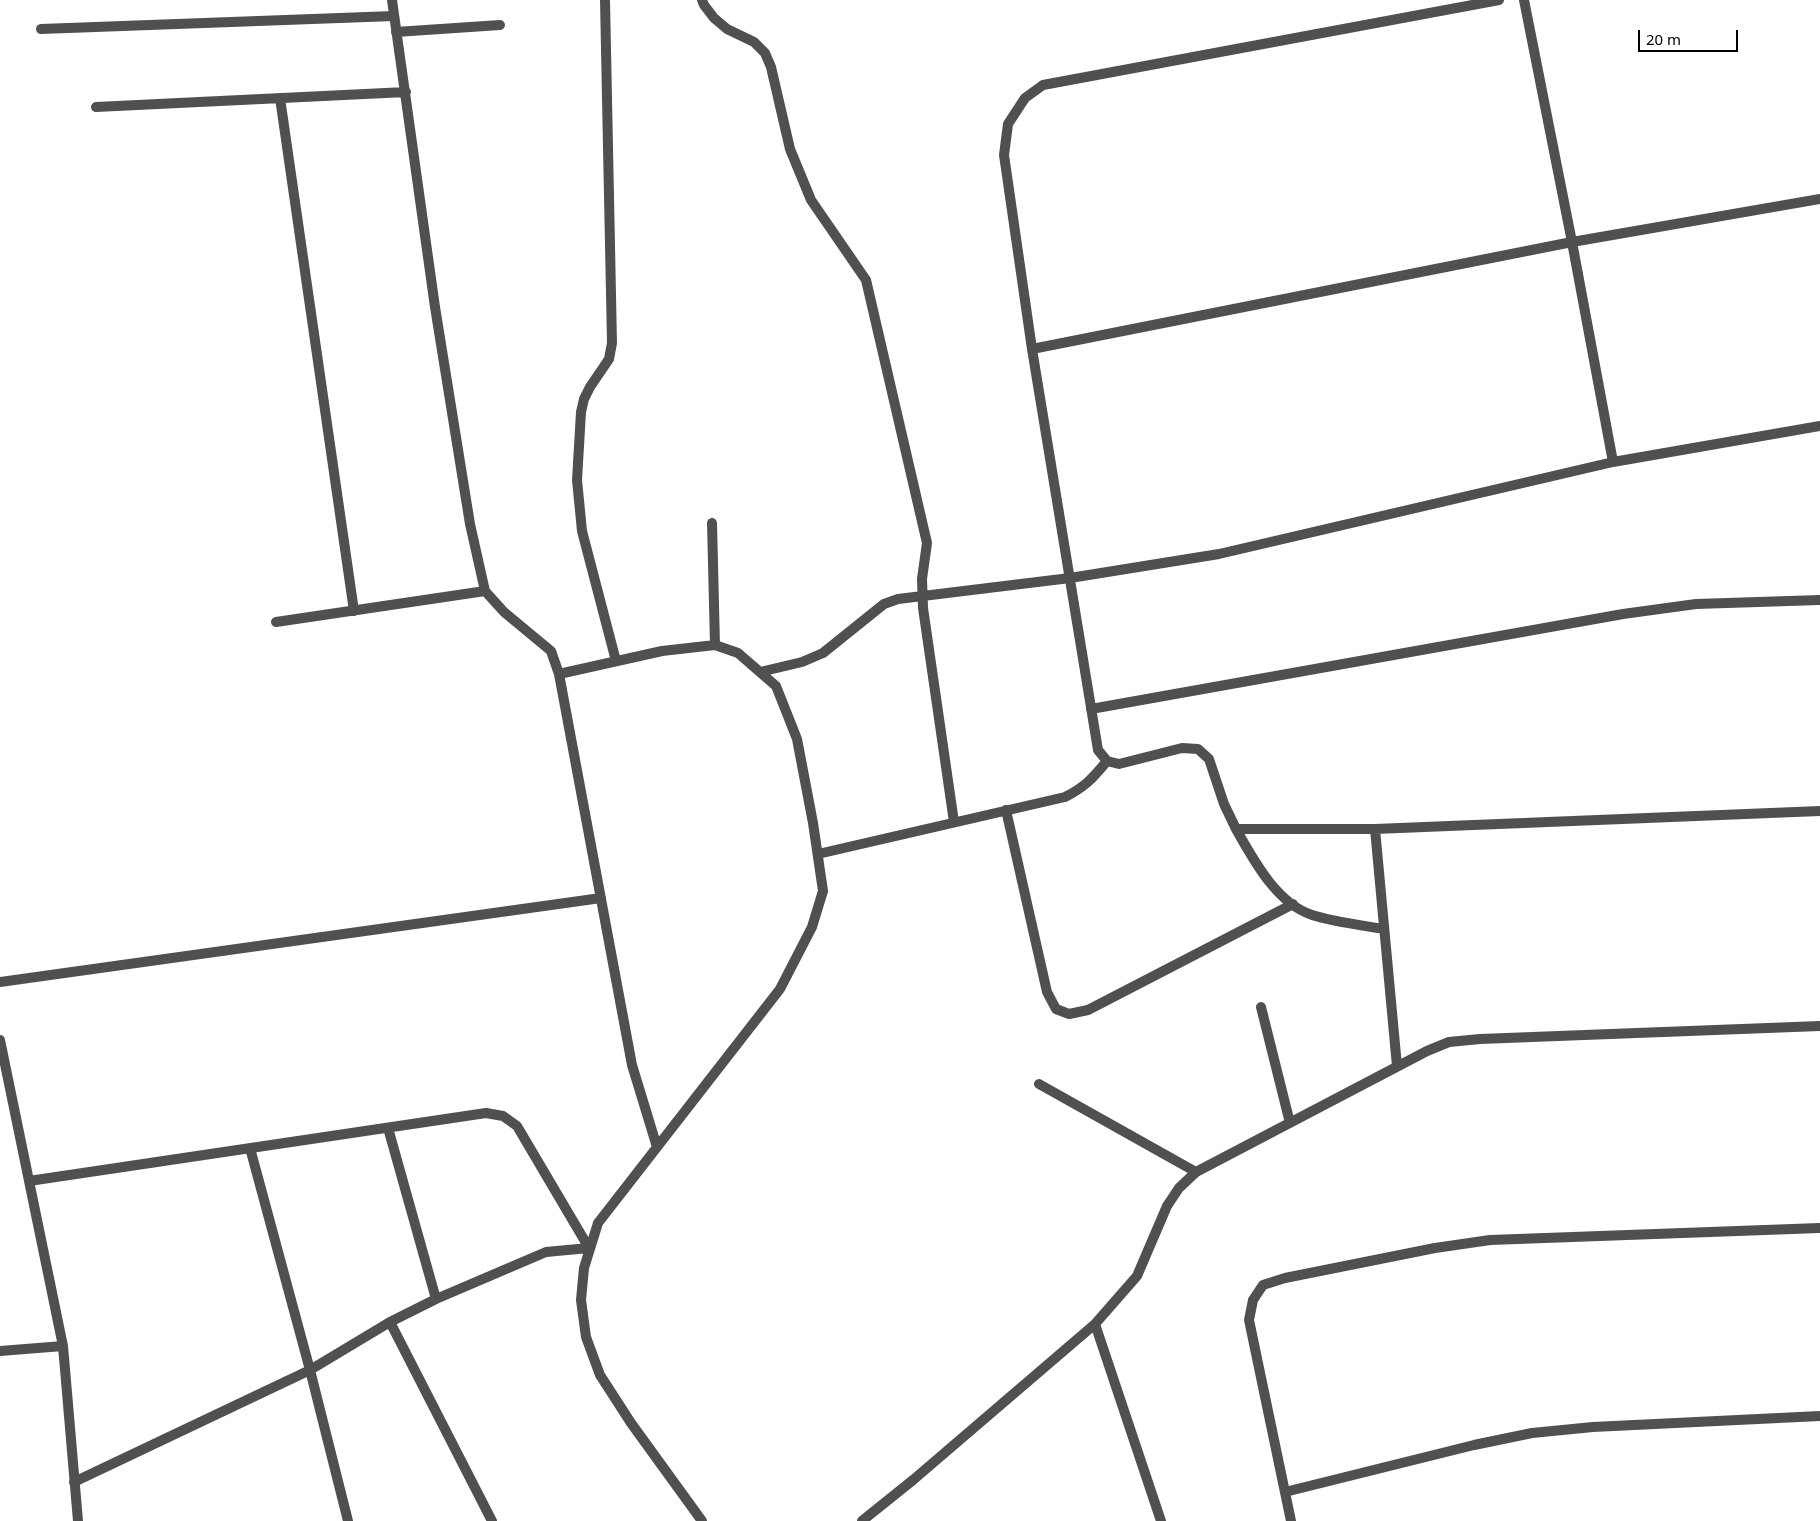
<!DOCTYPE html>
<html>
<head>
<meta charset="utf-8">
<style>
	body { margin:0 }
	#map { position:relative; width:1820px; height:1521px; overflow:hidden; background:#fff; font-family:"Noto Sans",sans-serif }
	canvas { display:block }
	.scale { position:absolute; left:1638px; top:30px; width:100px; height:22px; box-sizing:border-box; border:2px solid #000; border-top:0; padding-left:6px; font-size:15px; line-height:18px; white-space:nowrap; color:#000; -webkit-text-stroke:4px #fff; paint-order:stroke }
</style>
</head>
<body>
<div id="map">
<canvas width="1820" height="1521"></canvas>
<div class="scale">20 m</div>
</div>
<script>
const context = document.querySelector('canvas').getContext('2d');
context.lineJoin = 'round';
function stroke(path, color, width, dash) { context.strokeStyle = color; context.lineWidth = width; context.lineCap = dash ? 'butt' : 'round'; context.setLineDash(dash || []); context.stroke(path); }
const minor = new Path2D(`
	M392 0 435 307 470 524 485 591 504 612 551 651 559 674 632 1065 657 1147
	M605 0 612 343 609 359 590 387 584 399 581 412 577 480 582 531 616 661
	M702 0 704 5 714 18 727 29 754 42 765 53 771 67 790 149 811 200 866 280 927 543 922 579 923 608 954 822
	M1499 0 1043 85 1025 98 1008 124 1004 155 1032 349 1098 750 1107 761 1119 764 1182 748 1198 749 1209 759 1224 804 1236 829H1375L1820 811
	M1524 0 1572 242 1820 199
	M41 29 394 16
	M396 32 500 25
	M280 98 354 611
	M96 107 406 92
	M1032 349 1572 242 1613 462
	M712 523 715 645
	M276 622 485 591
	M760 672 802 662 823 653 884 604 898 599 1070 578 1219 554 1613 462 1820 426
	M559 674 662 651 715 645 738 653 776 686 797 739 813 823 823 891 812 927 780 989 598 1223 584 1268 581 1300 586 1337 600 1375 631 1423 702 1521
	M1091 709 1623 614 1696 604 1820 600
	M1006 810 1047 992 1056 1009 1069 1014 1088 1010 1293 904
	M1236 829C1253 859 1276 903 1312 915 1334 922 1361 925 1384 929
	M1375 829 1397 1066
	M818 854 1065 797C1085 787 1093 778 1107 761
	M0 982 601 898
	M1261 1007 1290 1123
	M0 1040 63 1346
	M1039 1084 1196 1172
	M250 1148 310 1370 348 1521
	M29 1181 486 1113 503 1116 517 1126 589 1248 546 1252 436 1299
	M390 1322 492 1521
	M1095 1324 1161 1521
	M0 1351 63 1346 78 1521
	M74 1482 310 1370 390 1322 436 1299 388 1128
	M1285 1492 1474 1445 1532 1433 1593 1427 1820 1416
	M862 1521 913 1480 1095 1324 1137 1276 1167 1206 1179 1188 1196 1172 1427 1051 1449 1042 1480 1039 1820 1026
	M1291 1521 1249 1320 1253 1300 1263 1285 1285 1278 1435 1248 1490 1240 1820 1228`);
stroke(minor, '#505050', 10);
</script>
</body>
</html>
